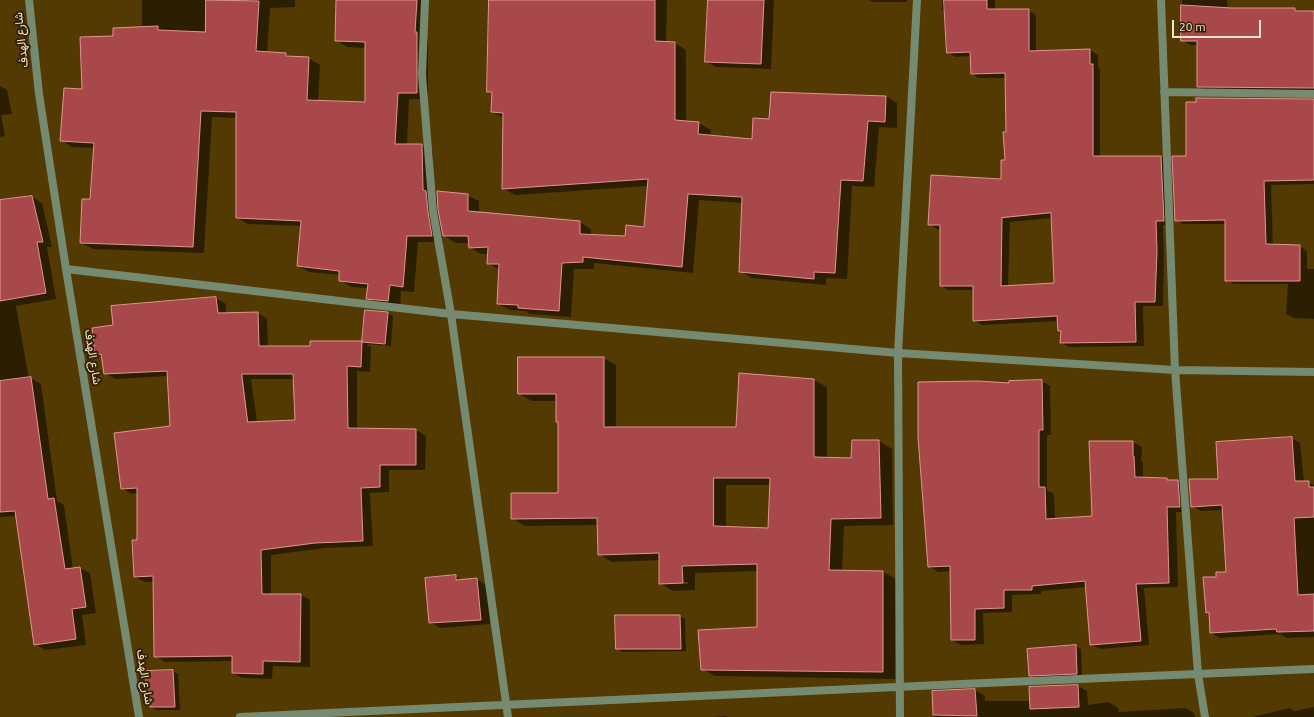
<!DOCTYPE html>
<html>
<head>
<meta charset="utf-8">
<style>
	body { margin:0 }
	#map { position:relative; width:1314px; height:717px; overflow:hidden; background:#533a02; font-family:Ubuntu,sans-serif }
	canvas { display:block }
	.scale { position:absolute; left:1172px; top:20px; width:89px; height:18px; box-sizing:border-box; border:2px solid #f8e5c5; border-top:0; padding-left:5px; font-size:12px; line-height:14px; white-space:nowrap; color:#f8e5c5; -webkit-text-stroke:3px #322307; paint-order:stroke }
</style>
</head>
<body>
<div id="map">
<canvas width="1314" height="717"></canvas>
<div class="scale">20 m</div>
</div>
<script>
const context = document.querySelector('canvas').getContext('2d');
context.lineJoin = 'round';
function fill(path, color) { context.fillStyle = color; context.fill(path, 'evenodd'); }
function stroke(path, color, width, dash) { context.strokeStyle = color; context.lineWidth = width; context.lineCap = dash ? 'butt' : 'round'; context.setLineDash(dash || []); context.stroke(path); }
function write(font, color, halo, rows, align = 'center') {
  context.font = font + ' Ubuntu,Vazirmatn,sans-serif'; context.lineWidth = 4; context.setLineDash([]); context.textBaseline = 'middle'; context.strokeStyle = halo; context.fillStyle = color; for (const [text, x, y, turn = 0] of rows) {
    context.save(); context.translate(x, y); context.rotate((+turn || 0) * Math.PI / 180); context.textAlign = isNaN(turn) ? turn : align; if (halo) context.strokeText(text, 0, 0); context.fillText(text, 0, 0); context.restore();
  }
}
const shadow = new Path2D(`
	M142 0H295V7L270 8 267 53 286 54 292 57 308 58 320 65 318 101 366 104V48L347 47 336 40 337 0H428L426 39 428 40V99H409L407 145H422L433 152 434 197 439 199 467 195 479 201V213L580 222 591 229V236L626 237 645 228 648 186 515 195 503 188 504 118 492 112 493 94 488 92 490 0H667L666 43H675L686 50V122L699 123 711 130 710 136 753 140 770 120 886 96 897 103V128L879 127 874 187 852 186 847 279 826 278V285L752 278 740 271 743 203 699 200 693 273 594 263V269H574L571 317 530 314 525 311 510 310 498 304 500 270 488 263V254H481L470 248 469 243H456L444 236 440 211H438L439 219 443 242H418L414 292 401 291 400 307 379 305 367 298 368 288 351 287 340 280V275L309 272 298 266 302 226 248 224 237 218V118L212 117 204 253 93 249 81 243 90 200 95 148 72 147 61 140 83 90 114 37 142 28Z
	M709 0H772L774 1 771 69 716 67 706 62Z
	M869 0H907V2H873Z
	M942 0H995V10H1028L1036 15V52L1090 50 1098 55V68L1100 69V157H1161L1169 161 1171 225H1163L1164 256 1163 306H1143L1144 346 1069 347 1061 343 1062 332 1059 330 1058 321 982 325 974 320V290H948L941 285V229H937L929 224 1002 180 1006 161 1007 133 1006 78H979L972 74 971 56 956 57 948 53 945 12 942 9ZM1052 218 1055 284 1008 286 1010 222Z
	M1182 0H1227L1228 9H1295L1301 12H1314V92L1205 91 1198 86V45H1190L1182 40Z
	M0 86 7 90 12 114 1 115 5 136 0 137Z
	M1314 100V184L1271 185 1273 246H1299L1307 251V269H1314V319L1294 318 1286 314 1288 284H1234L1226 280V224H1183L1176 220 1188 157Z
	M32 197 42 203 52 247H47L56 299 16 306 29 379 31 378 41 384 57 501 64 505 73 569 80 568 90 573 96 613 82 615 86 645 45 650 35 644 17 516 0 517V201Z
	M216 298 226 304V314L258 313 267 319 268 347H311L361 342H363L366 311 387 313 393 316 391 346 366 344 371 347 370 372 357 371V429L416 430 426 436 425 470H389V492L370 493 373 546 325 548 271 555V595H301L310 600V667L273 666 272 679 242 678 233 673V661L165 662 155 656 154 582H145L135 577 138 541V493L131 494 122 488 171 427 168 376 115 379 105 373 103 358 96 354 114 326 112 307ZM251 379H294L296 421 257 422Z
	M603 358 616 365V428H737L740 374 814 380 827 387V458L852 459 879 441 892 449 893 525 844 526 842 571 883 572 896 579 895 679 715 676 702 669 758 628V571L695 573V590L673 591 660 583V560L612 562 599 554 598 525 525 526 512 518 559 494V422H557V401H532L519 394ZM726 485H771L769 529 726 527ZM672 582H688V584H672Z
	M1042 381 1050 386 1051 435H1047V490L1054 494 1055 519 1093 517 1133 442 1142 447 1141 461 1143 462V479L1178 481 1186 486 1188 512H1176L1178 587 1144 588 1149 645 1100 649 1091 644 1087 587 1041 591V594L1012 595V612L983 613 984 644 961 645 952 640 951 571 938 572 929 566 1009 384Z
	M1291 438 1300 443 1304 482H1308L1314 485V637L1287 638 1280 634 1220 638 1211 633 1210 614 1207 612 1217 578 1227 573 1224 510 1201 511 1192 506 1219 480Z
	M456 576 464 581 477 579 486 585 490 624 440 628 430 622Z
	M679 616 685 619 686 651 622 652 617 648Z
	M1075 646 1081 649 1082 676 1035 678 1030 675Z
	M173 671 178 674 180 710H156L151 707V696L148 694Z
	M1078 686 1087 691 1088 705 1109 702 1118 708 1119 712 1185 708 1194 713 1195 717H934L933 692 975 690 985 696V701H1031Z
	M1314 707V717H1253L1289 708 1294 711Z
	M726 716 728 717H711Z`);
const building = new Path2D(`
	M206 0 259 1 256 51 286 53V56L309 57 307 100 365 102V42L335 41 336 0H417L415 32H417V93H398L395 144H422L423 190 426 191 428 212 432 236H407L403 287 390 285 388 301 366 299 368 284 339 281V271L297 266 301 221 236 218V112L201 111 193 247 80 243 82 199H90L94 143 60 141 64 88 82 89 80 37 113 36V28L158 26V30L205 32Z
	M489 0H655V41L675 42V120L699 122 698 134 752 139 753 118 769 119 771 92 886 96 885 122 868 121 863 181 841 180 835 273 814 272V279L739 272 742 197 688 194 682 267 583 257V262L562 263 559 311 518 308V305L497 304 499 264H487L488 247 469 248 468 236H443L438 210 437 191 468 194V211L580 221V234L625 236 626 225 644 227 648 179 502 189 503 113 491 112 492 92H487Z
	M708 0H764L761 64 705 62Z
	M944 0H987V9H1029V51L1090 49V64H1093V156H1161L1164 221H1156L1157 251 1155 302H1135L1136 342 1060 343 1061 331H1058L1057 316 973 321V286H940V225H928L931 175 1001 179V160H1005L1003 132H1006L1005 73 971 74 970 52 947 53ZM1051 213 1054 283 1001 286 1002 218Z
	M1181 5 1232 8H1295V11H1314V88L1197 87V41H1181Z
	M1196 98 1314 99V180L1264 181 1266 244 1300 245V281H1225V220L1175 221 1172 156H1186V102H1196Z
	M32 196 43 242H37L46 293 0 301V200Z
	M216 297 218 313 258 312 259 346H310V341H362L361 367 347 366 348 428 416 429V465H380V487L361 488 363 541 315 543 261 550 262 594H301L300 662 263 661V674L232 673V656L154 657 153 576 134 577 132 540H137V488L121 489 114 433 170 426 167 371 104 374 101 354 95 355 92 328 113 325 111 306ZM242 374H293L295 420 248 422Z
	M365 310 388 312 385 344 362 342Z
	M518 357H604V427H736L739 373 814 379V457L851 458 852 440H879L881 518 831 519 829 570 883 571V672L701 670 698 630 757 627V564L682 566 683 583 659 584V553L598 555 597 518 511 519V493H558V422H556V394H518ZM714 478H770L768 528 714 526Z
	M31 377 48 499 54 498 65 569 80 567 86 607 72 609 76 639 34 645 15 511 0 512V381Z
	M1042 380 1043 430H1039V487H1045L1046 519 1092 516 1089 441H1133V456H1134L1135 477 1167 478V480H1178L1180 507H1167L1169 583 1136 584 1141 641 1090 645 1085 581 1032 586V590H1004V608L975 609V640H951L950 566 928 567 918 437V382L977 381 1009 383V381Z
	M1292 437 1295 481H1309V487H1314V517L1294 518 1298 595 1314 594V631L1277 632 1276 629 1210 633 1209 612 1206 613 1203 577H1216V572H1226L1222 505 1191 507 1189 479H1218L1216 442Z
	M456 575V580L477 578 481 620 429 623 425 578Z
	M615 615H680L681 649H616Z
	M1076 645 1077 674 1029 676 1027 649Z
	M173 670 175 707H150V694L147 695 145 671Z
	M1078 685 1079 707 1030 709 1029 687Z
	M975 689 977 716 933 715 932 691Z`);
const street = new Path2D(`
	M29 0 39 94 66 269 139 717
	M425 0 422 75 433 211 451 314 508 717
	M1161 0 1175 370 1198 674 1205 717
	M1164 92 1314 94
	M66 269 451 314 898 353 1175 370 1314 372
	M240 717C598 698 956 685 1314 669
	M900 717 898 353 917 0`);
const streetNames = [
	["شارع الهدف",21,40,-96],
	["شارع الهدف",93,357,81],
	["شارع الهدف",145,677,81]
];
fill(shadow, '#0007');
fill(building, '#a8484b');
stroke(building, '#e29593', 1);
stroke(street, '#768a72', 8);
write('12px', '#f8e5c5', '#322307', streetNames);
</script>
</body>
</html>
